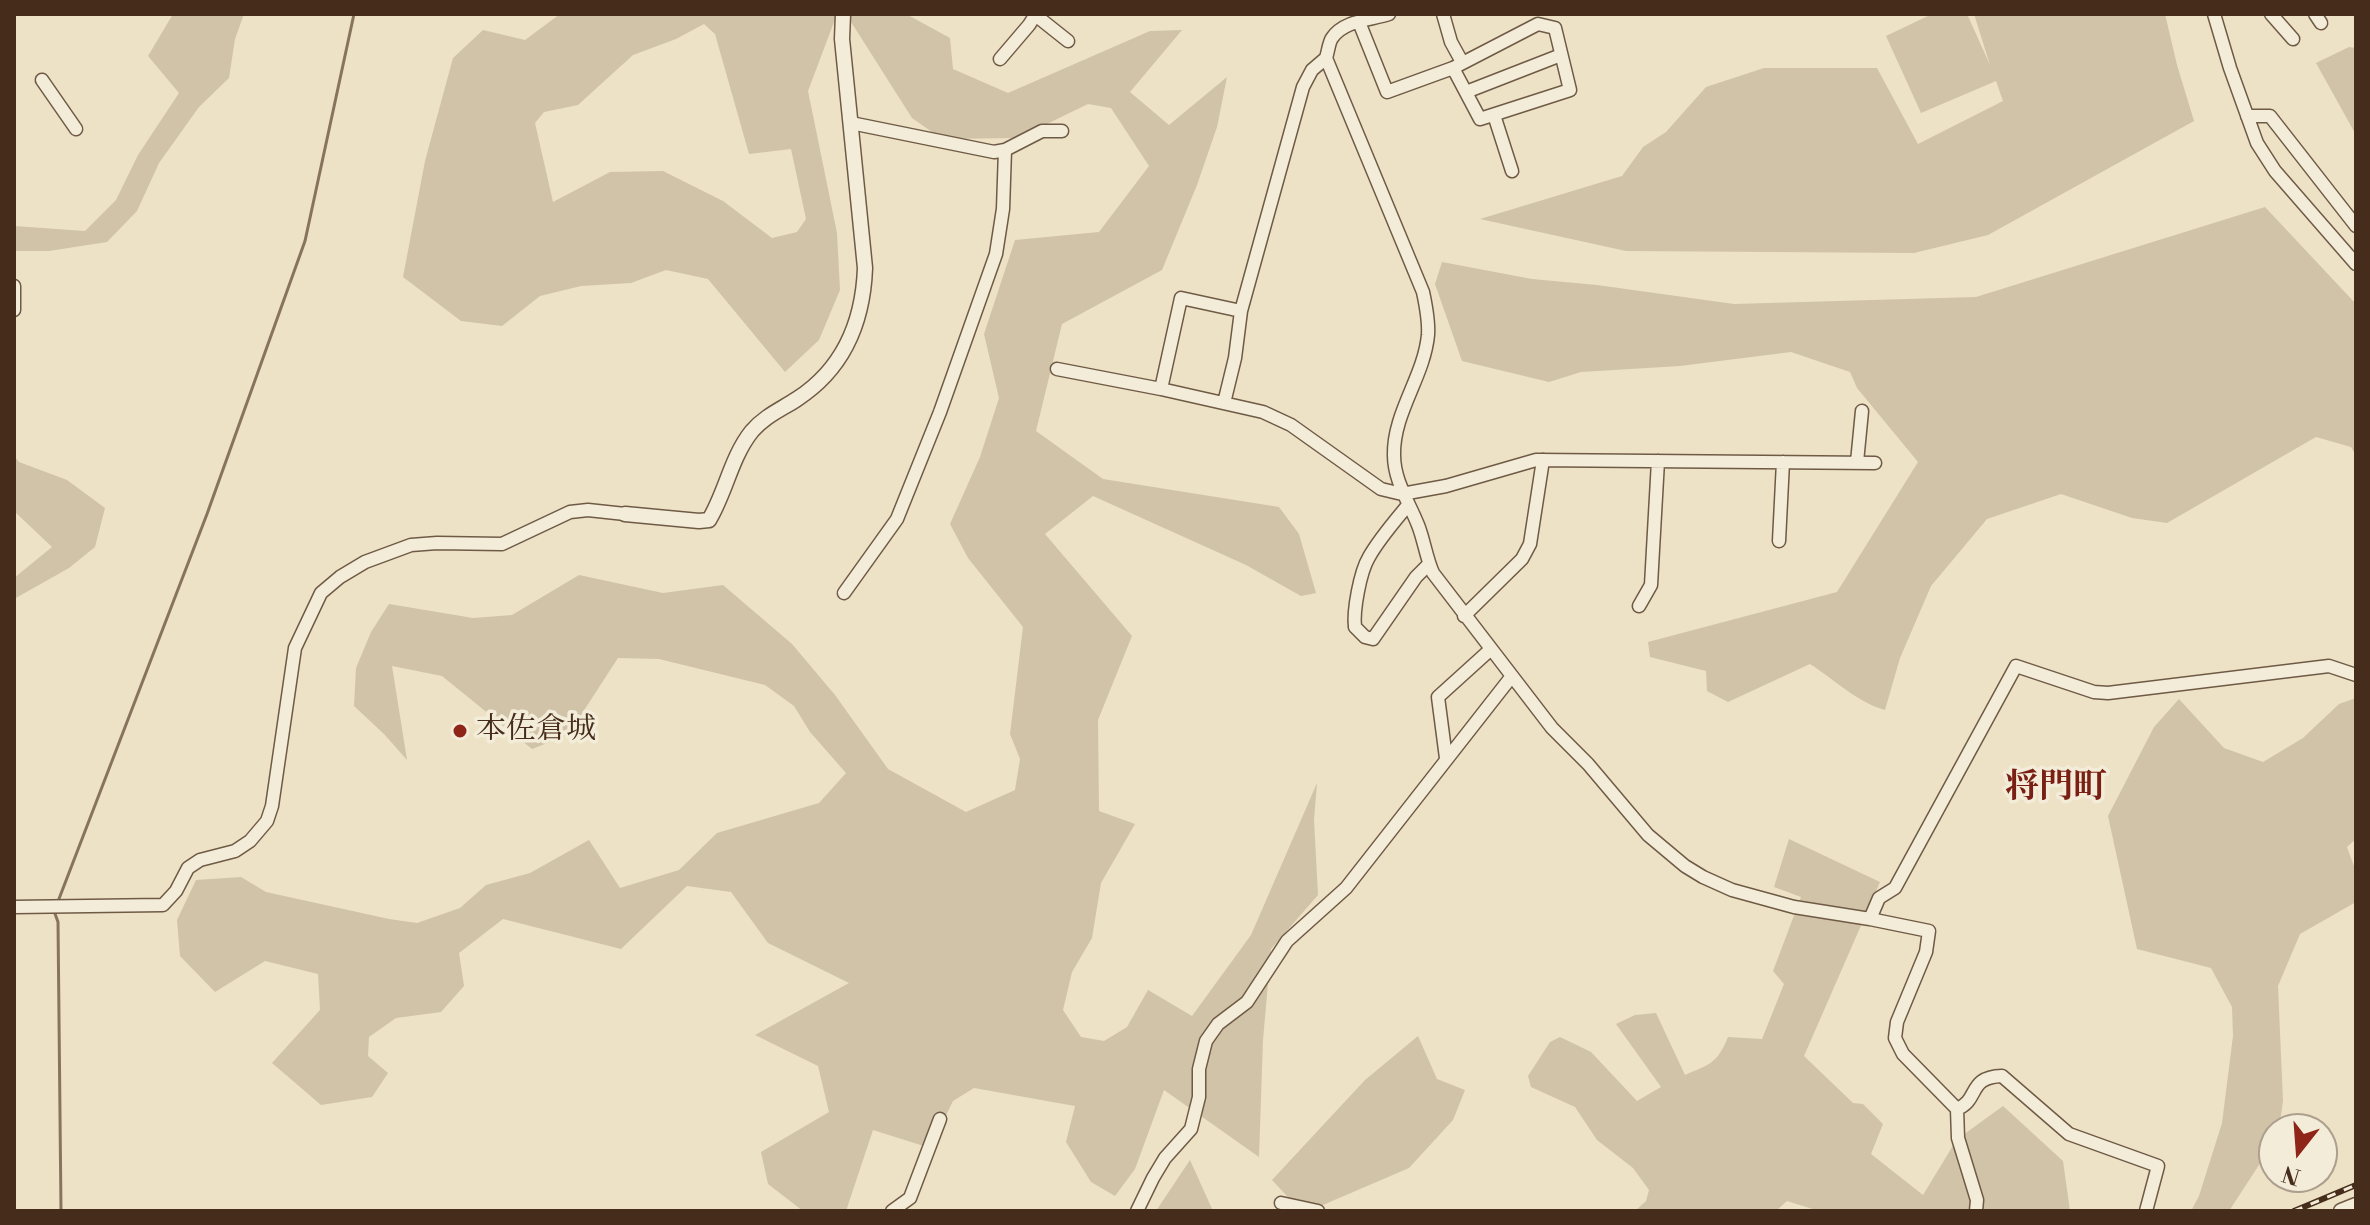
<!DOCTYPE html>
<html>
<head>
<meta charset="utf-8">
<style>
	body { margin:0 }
	#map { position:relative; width:2370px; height:1225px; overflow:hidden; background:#ede2c5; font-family:"Libre Bodoni",serif }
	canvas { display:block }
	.frame { position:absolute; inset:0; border:16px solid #452c1b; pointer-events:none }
	.north { position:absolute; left:2258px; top:1113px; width:80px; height:80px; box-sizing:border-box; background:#f3ecd9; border:2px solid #ad9f8d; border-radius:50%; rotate:197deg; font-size:22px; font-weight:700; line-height:32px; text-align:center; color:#452c1b }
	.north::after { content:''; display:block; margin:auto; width:28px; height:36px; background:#8f2418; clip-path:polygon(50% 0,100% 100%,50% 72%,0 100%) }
</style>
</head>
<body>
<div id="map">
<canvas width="2370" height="1225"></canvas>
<div class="frame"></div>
<div class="north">N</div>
</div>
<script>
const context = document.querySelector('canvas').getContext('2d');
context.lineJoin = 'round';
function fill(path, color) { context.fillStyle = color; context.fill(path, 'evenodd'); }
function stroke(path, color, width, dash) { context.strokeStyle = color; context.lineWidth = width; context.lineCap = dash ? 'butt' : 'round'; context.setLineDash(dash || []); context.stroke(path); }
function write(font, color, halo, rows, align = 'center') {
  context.font = font + ' "Libre Bodoni","Noto Serif JP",serif'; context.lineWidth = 7; context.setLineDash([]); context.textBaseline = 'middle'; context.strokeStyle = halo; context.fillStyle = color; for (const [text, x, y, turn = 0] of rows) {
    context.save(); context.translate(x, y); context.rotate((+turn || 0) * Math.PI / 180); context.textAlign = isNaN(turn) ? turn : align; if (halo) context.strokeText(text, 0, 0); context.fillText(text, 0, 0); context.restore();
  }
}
const green = new Path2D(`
	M173 14H244L235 39 229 78 199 107 159 163 137 211 107 242 49 251H14V226L85 231 116 200 138 155 179 93 148 56Z
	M560 14H837L808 91 837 233 840 290 819 340 785 372 708 279 666 270 631 283 581 286 540 296 502 326 461 321 403 277 425 161 453 58 483 30 525 40ZM704 24 715 34 749 154 791 149 806 219 797 232 772 238 723 201 663 171 610 172 553 202 535 123 544 112 578 105 633 55 676 39Z
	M846 14H906L950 38 953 69 1008 93 1150 31 1182 30 1130 92 1169 125 1227 77 1217 127 1197 185 1162 270 1062 324 1036 431 1103 479 1279 507 1299 534 1316 593 1301 596 1246 565 1093 496 1045 534 1132 636 1098 720 1099 811 1135 824 1101 883 1092 938 1072 972 1063 1010 1081 1037 1104 1041 1127 1027 1148 990 1192 1016 1251 935 1317 783 1314 820 1318 895 1271 949 1263 1040 1259 1157 1164 1090 1135 1169 1115 1196 1091 1182 1066 1142 1075 1106 974 1088 953 1101 930 1148 873 1130 846 1211H803L768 1184 761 1152 829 1112 818 1066 755 1035 849 983 768 943 731 892 687 886 621 949 503 919 459 953 464 986 441 1012 396 1018 369 1037 368 1056 388 1073 372 1097 321 1105 272 1063 320 1010 318 974 265 961 215 992 180 956 177 920 196 880 241 877 266 892 389 919 417 923 460 908 486 885 530 873 589 840 620 888 679 870 717 833 819 803 846 773 810 732 794 706 765 685 659 659 618 658 568 735 532 749 442 676 392 666 407 760 384 734 354 706 356 668 371 632 389 604 473 618 512 615 579 575 663 593 723 585 792 644 835 695 888 769 966 812 1015 790 1020 759 1010 734 1023 627 968 558 950 524 980 457 999 398 984 334 1015 240 1099 232 1149 166 1111 108 1088 104 1018 138 942 139 912 118Z
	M1932 14H1967L1990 65 1974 14H2165L2177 65 2194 121 1988 235 1914 253 1626 251 1480 219 1622 176 1643 147 1666 132 1706 87 1764 68H1877L1918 144 2003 101 1996 81 1921 113 1886 36Z
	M2349 47 2356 48V135L2316 63Z
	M2265 207 2356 304V456L2351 447 2316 437 2167 523 2132 518 2061 494 1987 519 1931 586 1900 658 1885 710C1857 702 1835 680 1810 664L1728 702 1707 691 1706 671 1650 657 1648 642 1837 592 1918 462 1857 388 1850 372 1791 352 1680 366 1581 372 1549 382 1462 361 1435 284 1442 262 1532 279 1597 285 1734 304 1976 297Z
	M14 456 19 462 67 480 105 508 95 547 69 568 14 599V578L52 547 14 511Z
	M2356 698V839L2347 847 2356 872V902L2300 934 2278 986 2283 1101 2279 1129H2274V1142L2229 1211H2191L2199 1196 2222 1123 2233 1036 2232 1007 2211 968 2137 949 2108 816 2154 727 2179 699 2224 748 2263 762 2303 738 2339 704Z
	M1789 839 1880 882 1804 1056 1853 1103 1863 1104 1883 1124 1871 1154 1923 1195 1957 1139 1974 1211H1819L1787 1201 1776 1211H1635L1646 1201 1649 1190 1633 1168 1597 1140 1575 1107 1531 1087 1528 1076 1550 1042 1560 1037 1591 1052 1637 1101 1661 1087 1616 1024 1635 1015 1656 1013 1685 1075C1710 1064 1717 1064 1728 1037L1762 1039 1784 984 1773 971 1801 897 1774 887Z
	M1418 1036 1437 1079 1465 1090 1453 1120 1409 1168 1309 1211H1301L1272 1180 1365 1080Z
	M2003 1106 2063 1161 2070 1211H1978L1959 1138Z
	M1190 1160 1213 1211H1156Z`);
const stream = new Path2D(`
	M57 904 207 514 305 241 354 14
	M54 911 58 922 61 1211`);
const minor = new Path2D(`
	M1034 14 1068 41
	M1389 14C1371 20 1344 20 1332 38 1329 42 1328 52 1326 58L1423 292C1426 306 1429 321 1428 335 1424 377 1393 413 1394 455 1394 481 1409 502 1418 525 1424 540 1426 557 1433 573L1552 728 1588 764 1648 835 1685 866 1703 877 1732 890 1794 907 1870 919 1929 931 1926 952 1897 1022 1895 1038 1903 1054 1957 1109 1958 1138 1977 1200 1976 1211
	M1443 14 1451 42 1462 62
	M2214 14 2230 68 2257 143 2275 171 2356 264
	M2271 14 2293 39
	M2315 14 2321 23
	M1359 22 1387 92 1453 68 1538 24 1555 28 1570 90 1480 119 1453 68
	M1000 59 1029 25 1036 14
	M42 80 76 129
	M1466 92 1561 55
	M1494 115 1512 171
	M2247 116H2270L2356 226
	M851 123 994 152 1005 150 1042 131H1062
	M14 286V310
	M1057 369 1161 389 1263 412 1291 425 1381 489 1402 494 1446 486 1536 460 1875 463
	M1161 389 1181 298 1241 311
	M1224 403 1235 358 1241 311 1303 87 1312 70 1326 58
	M1857 462 1862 411
	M1408 505C1394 522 1379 539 1369 557 1360 572 1353 611 1355 627L1365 637 1373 639 1416 577 1429 564
	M1779 541 1783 462
	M844 593 897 519 940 412 996 254 1003 209 1005 150
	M1639 606 1651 585 1658 461
	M1464 616 1522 559 1530 544 1543 460
	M1446 758 1438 697 1491 649
	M14 907 163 905 176 891 188 868 200 860 235 851 250 841 267 821 272 806 295 648 321 593 340 577 365 562 411 545 437 543 502 544 570 512 588 510 625 514
	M1870 919 1879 898 1895 888 2016 666 2094 692 2108 693 2329 666 2356 675
	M1957 1109C1980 1100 1967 1077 2002 1076L2069 1134 2158 1166 2146 1211
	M1281 1203 1318 1211
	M892 1211 910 1198 940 1119
	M1137 1211 1153 1178 1165 1158 1191 1129 1199 1097V1069L1206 1041 1218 1024 1247 1002 1287 941 1346 888 1512 676`);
const tertiary = new Path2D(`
	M625 514 699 521 709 520C726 492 731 457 752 431 765 416 780 410 797 399 843 369 863 322 865 268L842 39 843 14
	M2341 1211 2356 1205`);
const rail = new Path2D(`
	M2294 1211 2356 1185`);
const markers = [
	[460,731,8,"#8f2418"]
];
const poiNames = [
	["本佐倉城",476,731]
];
const quarterNames = [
	["将門町",2056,789]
];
fill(green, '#d0c3a8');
stroke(stream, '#88745e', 3);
stroke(minor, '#6f5a46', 15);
stroke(tertiary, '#6f5a46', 17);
stroke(minor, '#f3ecd9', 12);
stroke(tertiary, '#f3ecd9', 14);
stroke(rail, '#452c1b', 6);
stroke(rail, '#f3ecd9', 3, [9]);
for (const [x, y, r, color] of markers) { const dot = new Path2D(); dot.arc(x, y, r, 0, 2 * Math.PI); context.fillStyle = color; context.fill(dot); stroke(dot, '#f3ecd9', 3); }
write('30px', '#452c1b', '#f3ecd9', poiNames, 'left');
write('bold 34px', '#7a1f14', '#f3ecd9', quarterNames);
</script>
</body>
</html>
